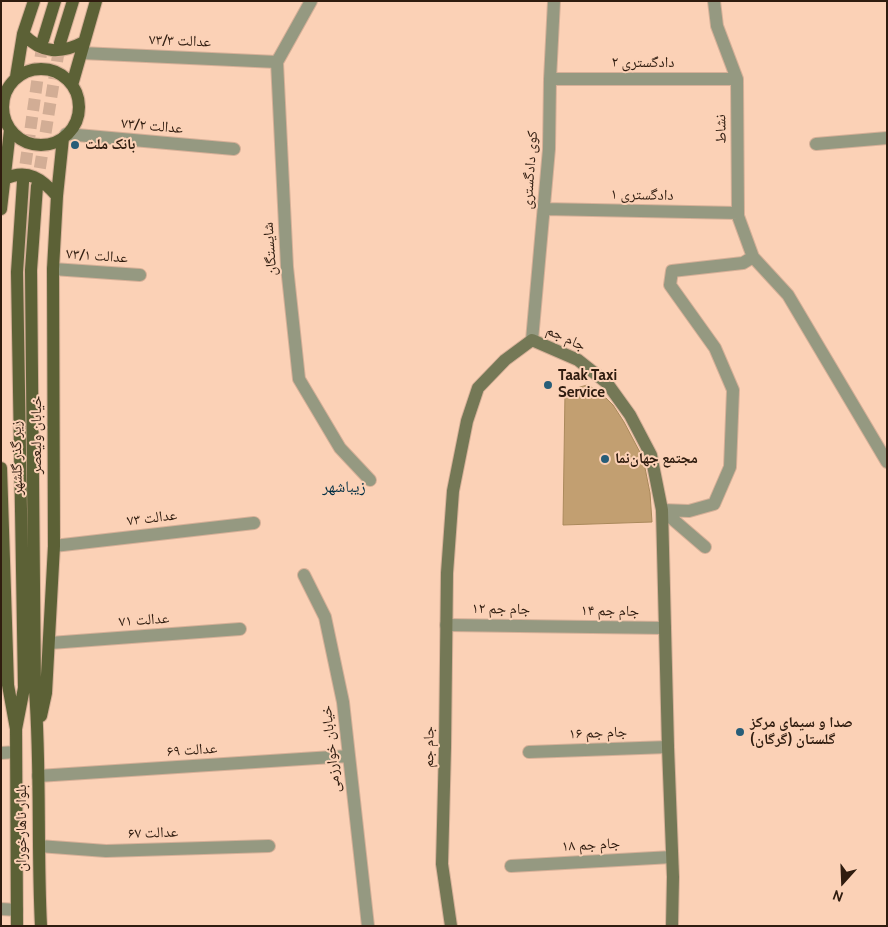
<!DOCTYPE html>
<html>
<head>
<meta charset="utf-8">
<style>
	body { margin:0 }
	#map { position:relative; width:888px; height:927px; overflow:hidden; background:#fbd1b6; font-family:Cabin,sans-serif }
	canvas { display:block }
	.frame { position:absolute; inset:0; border:2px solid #2f1c0f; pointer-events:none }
	.north { position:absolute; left:818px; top:857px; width:50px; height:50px; -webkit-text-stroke:4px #fbd1b6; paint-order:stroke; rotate:200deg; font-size:14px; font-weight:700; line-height:20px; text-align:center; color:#2f1c0f }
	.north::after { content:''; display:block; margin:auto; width:18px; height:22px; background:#2f1c0f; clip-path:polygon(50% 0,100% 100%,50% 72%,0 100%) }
</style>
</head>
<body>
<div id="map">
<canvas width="888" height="927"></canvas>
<div class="frame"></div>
<div class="north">N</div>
</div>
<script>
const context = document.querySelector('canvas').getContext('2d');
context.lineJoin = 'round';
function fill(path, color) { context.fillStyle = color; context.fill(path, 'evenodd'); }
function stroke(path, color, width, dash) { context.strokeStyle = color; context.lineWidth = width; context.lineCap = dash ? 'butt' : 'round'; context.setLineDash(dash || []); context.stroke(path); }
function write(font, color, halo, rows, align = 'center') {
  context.font = font + ' Cabin,"Noto Naskh Arabic",sans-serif'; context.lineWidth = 4; context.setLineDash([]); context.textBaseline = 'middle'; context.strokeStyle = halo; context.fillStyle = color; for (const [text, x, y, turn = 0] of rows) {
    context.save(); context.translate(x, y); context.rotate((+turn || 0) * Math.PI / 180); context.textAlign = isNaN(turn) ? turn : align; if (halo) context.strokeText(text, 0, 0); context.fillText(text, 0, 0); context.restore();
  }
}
const building = new Path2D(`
	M588 385 602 394 613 405 624 422 643 458 650 493 652 522 563 525 565 392Z`);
const primaryTunnel = new Path2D(`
	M23 182 43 40
	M37 186 60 43`);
const street = new Path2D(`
	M311 1 277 62 287 267 299 379 340 448 370 480
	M714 1 717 26 737 79 738 216 753 257 788 295 887 462
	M81 53 277 62
	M550 79H737
	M66 134 234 149
	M816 144 887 138
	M544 209 738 213
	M53 269 140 275
	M532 340 549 149 550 79 554 1
	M54 546 254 523
	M705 547 662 510 689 511 714 504 730 467 733 390 715 348 670 285 672 271 743 263 753 257
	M304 575 325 617 343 702 368 926
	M446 625 665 628
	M50 643 240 629
	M529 752 668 747
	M1 753 16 752
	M38 776 348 756
	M39 846 106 851 269 846
	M511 866 672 857
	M1 909 17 910`);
const secondary = new Path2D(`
	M451 926 442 864 445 747 447 573 453 491 467 421 478 388 505 360 532 340 578 360 607 383 630 415 651 455 662 510 668 747 673 877 672 926`);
const primary = new Path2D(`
	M23 34C42 54 61 54 84 42
	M43 40 55 1
	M60 43 73 1
	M3 107a38 38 0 1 1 76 0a38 38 0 1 1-76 0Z
	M16 77 23 34 34 1
	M72 85 96 1
	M4 179C28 168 42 179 57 196
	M37 186 31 270 35 690C41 768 37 847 41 926
	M1 209 10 130
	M1 468 8 685 16 729 17 926
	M41 716 46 693 54 546 53 269 57 196 63 138
	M16 729 24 688 17 272 23 182`);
const markers = [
	[75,145,5,"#275d78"],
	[548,385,5,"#275d78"],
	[605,459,5,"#275d78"],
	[740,732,5,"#275d78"]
];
const streetNames = [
	["۷۳/۳ عدالت",180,41,2],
	["دادگستری ۲",643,63],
	["عدالت ۷۳/۲",152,126,5],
	["نشاط",721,129,-91],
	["کوی دادگستری",530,170,-86],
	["دادگستری ۱",642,195,1],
	["شایستگان",270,249,-94],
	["عدالت ۷۳/۱",97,256,4],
	["جام جم",566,338,25],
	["خیابان ولیعصر",37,435,-90],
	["زیر گذر گلشهر",17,458,-91],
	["عدالت ۷۳",152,518,-7],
	["۱۲ جام جم",501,609,1],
	["۱۴ جام جم",610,611,1],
	["عدالت ۷۱",144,620,-4],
	["۱۶ جام جم",598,733,-2],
	["جام جم",429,747,-89],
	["خیابان خوارزمی",331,749,-96],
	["عدالت ۶۹",192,750,-4],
	["بلوار ناهارخوران",22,828,-90],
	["عدالت ۶۷",153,833,-2],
	["۱۸ جام جم",591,845,-3]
];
const poiNames = [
	["بانک ملت",85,145],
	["Taak Taxi",558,376],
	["Service",558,393],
	["مجتمع جهان‌نما",615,459],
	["صدا و سیمای مرکز",750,723],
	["گلستان (گرگان)",750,740]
];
const neighbourhoodNames = [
	["زیباشهر",344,487]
];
fill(building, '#c29f71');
stroke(building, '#aa895b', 1);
stroke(primaryTunnel, '#d2ad95', 12, [12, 6]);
stroke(street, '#d6b098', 14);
stroke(secondary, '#d6b098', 14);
stroke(primary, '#d6b098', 14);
stroke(street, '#959981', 12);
stroke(secondary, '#747856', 12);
stroke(primary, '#5c6136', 12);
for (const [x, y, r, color] of markers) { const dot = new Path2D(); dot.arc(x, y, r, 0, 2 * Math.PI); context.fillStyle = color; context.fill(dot); stroke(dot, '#fbd1b6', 2); }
write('15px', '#2f1c0f', '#fbd1b6', streetNames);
write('bold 15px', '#2f1c0f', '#fbd1b6', poiNames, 'left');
write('16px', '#002e43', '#fbd1b6', neighbourhoodNames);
</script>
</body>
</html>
